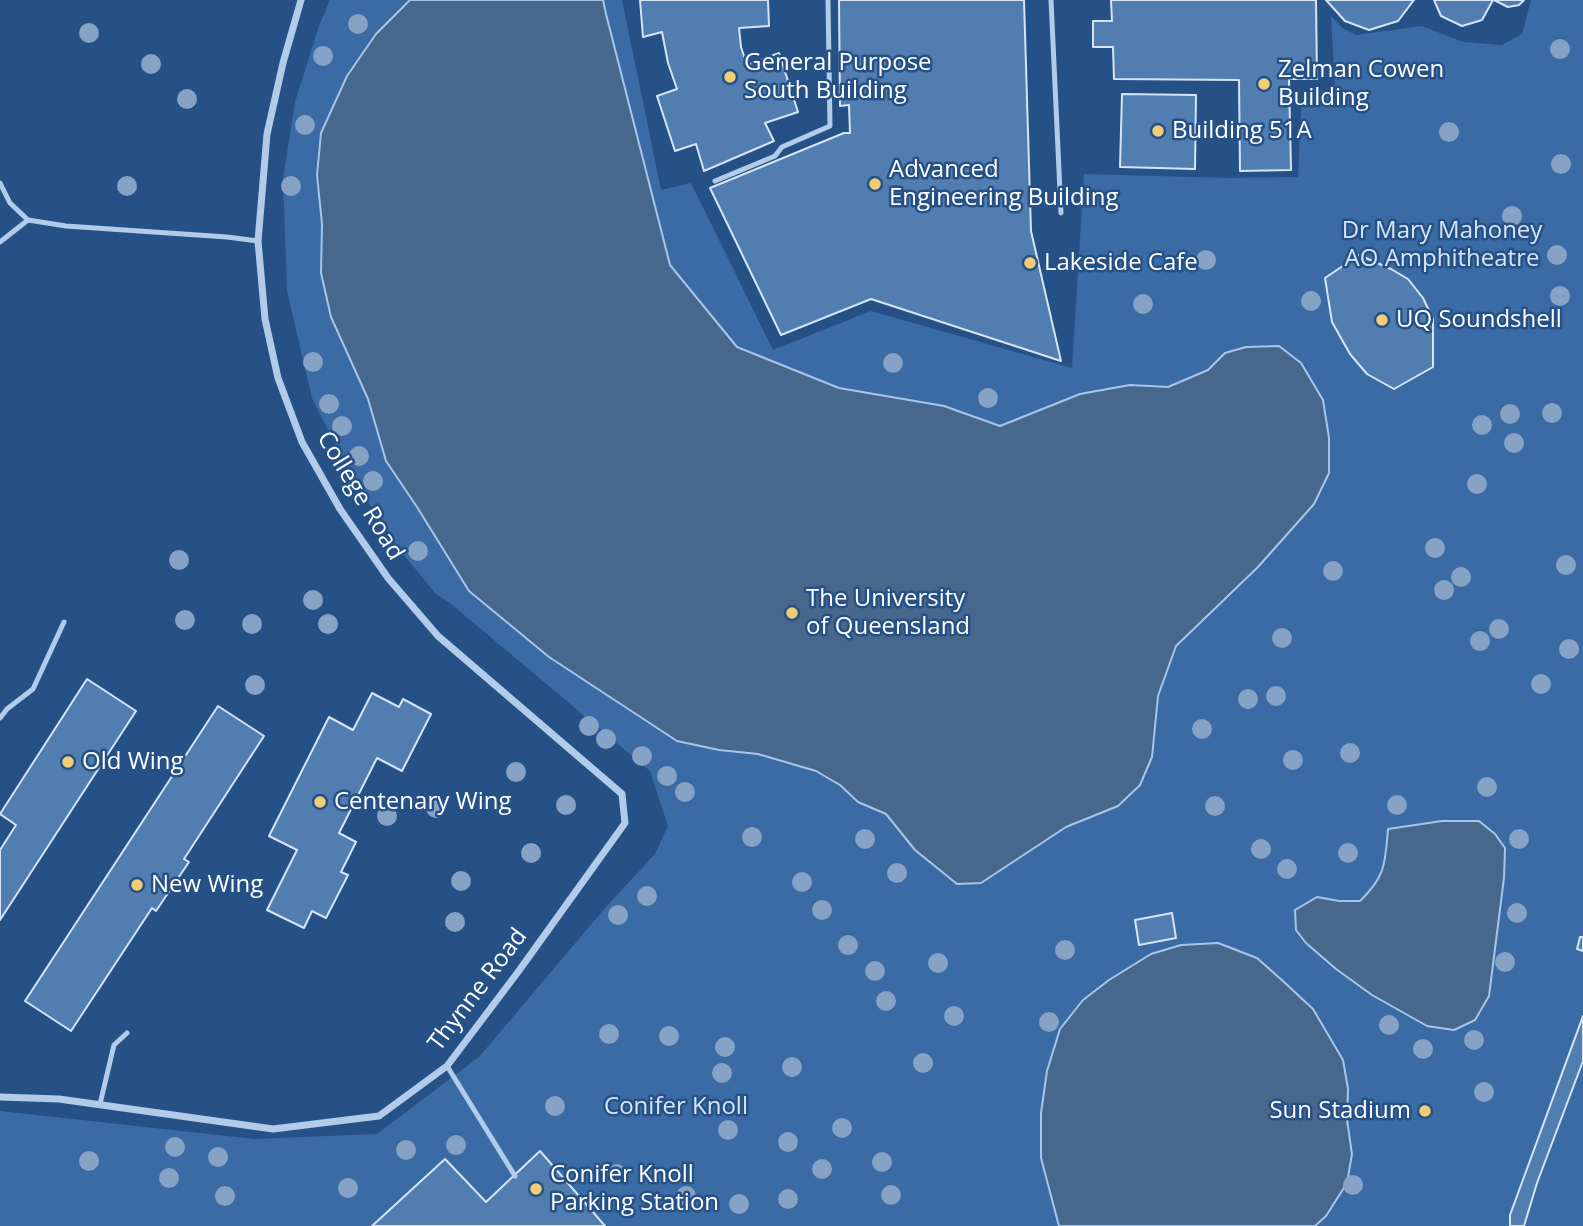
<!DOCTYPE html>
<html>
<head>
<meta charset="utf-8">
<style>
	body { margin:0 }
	canvas { display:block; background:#265187 }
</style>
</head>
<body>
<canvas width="1583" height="1226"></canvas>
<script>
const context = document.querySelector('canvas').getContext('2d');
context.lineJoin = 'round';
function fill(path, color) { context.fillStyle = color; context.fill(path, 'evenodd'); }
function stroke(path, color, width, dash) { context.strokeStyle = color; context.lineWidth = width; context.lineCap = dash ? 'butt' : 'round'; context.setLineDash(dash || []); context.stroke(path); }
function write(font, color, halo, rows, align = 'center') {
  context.font = font + ' "Open Sans",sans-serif'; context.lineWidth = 5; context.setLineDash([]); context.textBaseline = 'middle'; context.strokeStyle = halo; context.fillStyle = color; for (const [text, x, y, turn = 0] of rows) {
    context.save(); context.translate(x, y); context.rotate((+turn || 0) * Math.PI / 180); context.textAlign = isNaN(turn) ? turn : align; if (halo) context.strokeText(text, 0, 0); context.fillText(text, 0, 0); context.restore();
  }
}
const green = new Path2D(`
	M330 0H622L661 190 691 183 773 350 871 311 1072 368 1084 174 1229 178 1298 177 1302 91 1335 90 1331 16 1342 28 1356 35 1422 26 1463 42 1502 45 1522 34 1531 0H1583V1226H0V1111L254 1139 377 1134 479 1057 605 908 655 854 668 826 650 771 450 603 436 594 395 544 350 473 312 398 287 291 283 179 295 102 319 26Z`);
const water = new Path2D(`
	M410 0H603L606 14 670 265 737 347 839 388 944 406 1000 426 1080 394 1130 385 1168 387 1208 370 1225 353 1246 347 1279 346 1301 363 1323 400 1329 438V473L1314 504 1258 567 1176 646 1158 696 1152 757 1140 785 1118 806 1066 827 981 883 957 884 915 850 886 814 858 802 840 785 816 771 758 754 719 750 677 741 549 657 469 591 417 507 386 461 368 399 331 317 321 273 322 224 317 175 321 133 347 76 376 34Z
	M1442 821H1479L1495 834 1505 848 1504 878 1489 996 1475 1020 1454 1030 1427 1026 1372 995 1336 969 1306 943 1296 930 1295 910 1317 897 1339 901H1360C1386 876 1385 863 1388 829Z
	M1218 943 1257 958 1284 982 1313 1009 1343 1060 1348 1089 1347 1120 1352 1154 1347 1183 1326 1216 1315 1226H1059L1041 1158V1113L1047 1071 1060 1029 1083 1000 1109 980 1151 954 1181 945Z`);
const building = new Path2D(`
	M640 0H768L769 26 739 28 741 47 747 65 779 53 798 112 765 123 774 141 704 171 696 144 675 151 657 96 677 89 668 63 662 32 643 37Z
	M839 0H1024L1031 231 1061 361 871 299 781 335 710 188 844 133H850L849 105 840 106Z
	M1111 0H1316L1317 79H1289L1291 170 1240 171 1239 80 1114 79 1113 47H1093V21H1112Z
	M1326 0H1414L1398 21 1369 30 1345 21Z
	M1434 0H1493L1482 20 1462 26 1441 16Z
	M1494 0H1524L1519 5 1508 7Z
	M1122 94 1196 95 1195 169 1120 167Z
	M1359 255 1391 269 1408 279 1423 298 1433 319V367L1394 389 1367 374 1350 354 1332 322 1325 278Z
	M87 679 136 711 0 920V850L16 825 0 814Z
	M372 693 399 707 403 699 431 714 402 771 377 758 339 833 356 842 341 872 348 875 326 918 312 911 304 928 267 910 297 850 269 836 329 717 353 730Z
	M218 706 264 736 184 859 189 862 156 911 152 908 71 1031 25 1001Z
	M1172 913 1176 938 1139 945 1135 920Z
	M1580 937H1583V951L1577 949Z
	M1583 1016V1061L1537 1183 1524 1226H1510V1215Z
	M540 1151 605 1226H372L445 1159 486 1202Z`);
const lane = new Path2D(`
	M1051 0 1061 213
	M715 181 775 156 782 147 830 126 828 0
	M0 183 10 203 28 220 66 226 227 237 258 241
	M0 242 28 220
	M0 718 7 709 33 689 64 622
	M447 1066 515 1176
	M100 1104 114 1045 127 1033`);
const street = new Path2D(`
	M0 1097 59 1099 273 1129 379 1116 447 1066 518 972 625 823 622 794 438 636 388 578 340 509 302 442 278 378 265 319 258 241 267 134 283 63 301 0`);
const trees = [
	[358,24],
	[89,33],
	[1560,49],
	[323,56],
	[151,64],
	[187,99],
	[305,125],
	[1449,132],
	[1561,164],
	[127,186],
	[291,186],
	[1512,216],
	[1557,255],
	[1206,260],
	[1560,296],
	[1311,301],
	[1143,304],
	[313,362],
	[893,363],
	[988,398],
	[329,404],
	[1552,413],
	[1510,414],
	[1482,425],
	[342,426],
	[1514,443],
	[359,456],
	[373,481],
	[1477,484],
	[1435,548],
	[418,551],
	[179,560],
	[1566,565],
	[1333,571],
	[1461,577],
	[1444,590],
	[313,600],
	[185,620],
	[252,624],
	[328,624],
	[1499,629],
	[1282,638],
	[1480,641],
	[1569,649],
	[1541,684],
	[255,685],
	[1276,696],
	[1248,699],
	[589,726],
	[1202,729],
	[606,739],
	[1350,753],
	[642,756],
	[1293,760],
	[516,772],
	[667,776],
	[1487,787],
	[685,792],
	[566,805],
	[1397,805],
	[1215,806],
	[436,808],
	[387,816],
	[752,837],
	[865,839],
	[1519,839],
	[1261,849],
	[531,853],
	[1348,853],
	[1287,869],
	[897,873],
	[461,881],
	[802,882],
	[647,896],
	[822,910],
	[1517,913],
	[618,915],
	[455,922],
	[848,945],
	[1065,950],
	[1505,962],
	[938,963],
	[875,971],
	[886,1001],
	[954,1016],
	[1049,1022],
	[1389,1025],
	[609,1034],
	[669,1036],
	[1474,1040],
	[725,1047],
	[1423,1049],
	[923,1063],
	[792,1067],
	[722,1073],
	[1484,1092],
	[555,1106],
	[842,1128],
	[728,1130],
	[788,1142],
	[456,1145],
	[175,1147],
	[406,1150],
	[218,1157],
	[89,1161],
	[882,1162],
	[822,1169],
	[617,1174],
	[169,1178],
	[1353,1185],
	[348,1188],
	[891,1195],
	[225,1196],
	[686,1196],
	[788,1199],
	[739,1204]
];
const markers = [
	[730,77,7,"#f2cd76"],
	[1264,84,7,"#f2cd76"],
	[1158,131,7,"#f2cd76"],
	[875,184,7,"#f2cd76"],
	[1030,263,7,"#f2cd76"],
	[1382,320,7,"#f2cd76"],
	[792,613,7,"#f2cd76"],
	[68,762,7,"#f2cd76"],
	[320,802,7,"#f2cd76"],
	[137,885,7,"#f2cd76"],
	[1425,1111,7,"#f2cd76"],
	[536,1189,7,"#f2cd76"]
];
const poiNames = [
	["General Purpose",744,63],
	["South Building",744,91],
	["Zelman Cowen",1278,70],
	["Building",1278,98],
	["Building 51A",1172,131],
	["Advanced",889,170],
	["Engineering Building",889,198],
	["Lakeside Cafe",1044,263],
	["UQ Soundshell",1396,320],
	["The University",806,599],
	["of Queensland",806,627],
	["Old Wing",82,762],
	["Centenary Wing",334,802],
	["New Wing",151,885],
	["Sun Stadium",1411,1111,"right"],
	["Conifer Knoll",550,1175],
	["Parking Station",550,1203]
];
const parkNames = [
	["Dr Mary Mahoney",1442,231],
	["AO Amphitheatre",1442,259],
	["Conifer Knoll",676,1107]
];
const streetNames = [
	["College Road",360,496,59],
	["Thynne Road",478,990,-53]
];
fill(green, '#3a6ba4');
fill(water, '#48678d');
stroke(water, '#a6c6e9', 2);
fill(building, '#527db1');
stroke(building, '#d5e5f7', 2);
stroke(lane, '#b1cbe9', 5);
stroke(street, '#b1cbe9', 7);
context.fillStyle = '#86a2c5';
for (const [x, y] of trees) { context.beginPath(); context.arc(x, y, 10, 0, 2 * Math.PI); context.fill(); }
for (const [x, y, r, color] of markers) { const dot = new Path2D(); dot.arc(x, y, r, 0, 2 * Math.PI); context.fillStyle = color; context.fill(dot); stroke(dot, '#265187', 2.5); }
write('24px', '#fff', '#265187', poiNames, 'left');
write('24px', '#d5e5f7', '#265187', parkNames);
write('24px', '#fff', '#265187', streetNames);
</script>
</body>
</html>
